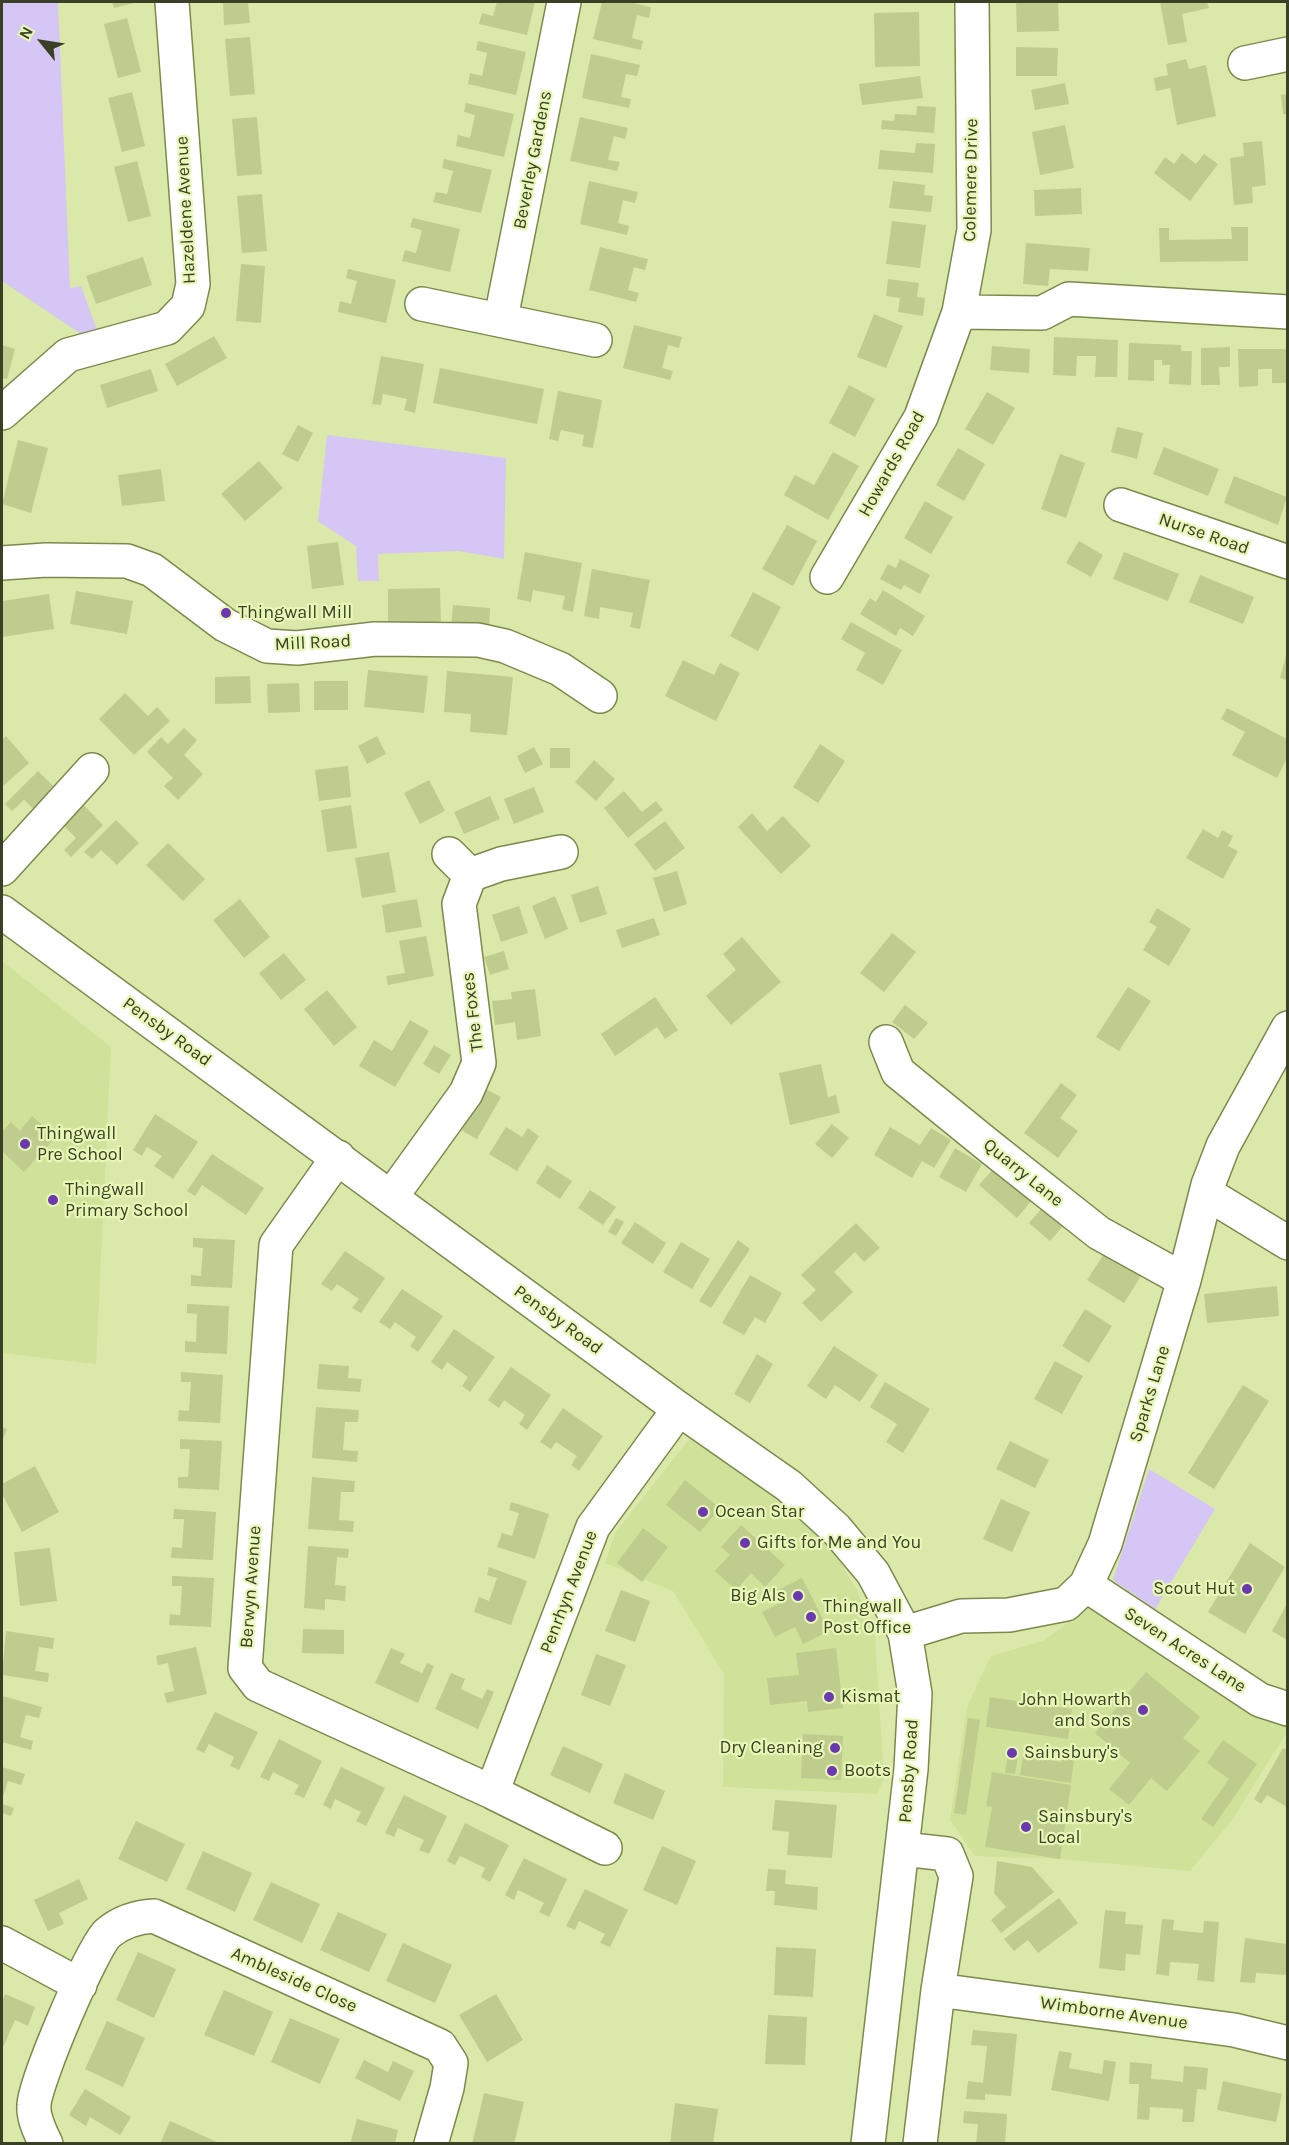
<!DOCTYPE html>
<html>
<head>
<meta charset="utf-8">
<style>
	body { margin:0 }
	#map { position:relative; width:1289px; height:2145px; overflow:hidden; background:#dae9a9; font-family:Karla,sans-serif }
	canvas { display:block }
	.frame { position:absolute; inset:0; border:3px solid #3a4026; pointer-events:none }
	.north { position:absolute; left:12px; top:12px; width:60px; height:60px; -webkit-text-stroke:4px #e7f7b6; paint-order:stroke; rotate:300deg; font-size:16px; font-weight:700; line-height:24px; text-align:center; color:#3a4026 }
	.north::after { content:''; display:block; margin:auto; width:21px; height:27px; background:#3a4026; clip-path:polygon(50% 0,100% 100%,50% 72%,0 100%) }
</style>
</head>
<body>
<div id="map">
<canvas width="1289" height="2145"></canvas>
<div class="frame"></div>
<div class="north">N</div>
</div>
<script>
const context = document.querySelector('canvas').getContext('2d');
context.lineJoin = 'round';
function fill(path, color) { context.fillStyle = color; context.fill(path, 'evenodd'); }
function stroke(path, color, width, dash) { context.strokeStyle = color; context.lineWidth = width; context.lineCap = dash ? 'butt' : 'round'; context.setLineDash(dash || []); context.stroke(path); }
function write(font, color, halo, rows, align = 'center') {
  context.font = font + ' Karla,sans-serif'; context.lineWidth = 4.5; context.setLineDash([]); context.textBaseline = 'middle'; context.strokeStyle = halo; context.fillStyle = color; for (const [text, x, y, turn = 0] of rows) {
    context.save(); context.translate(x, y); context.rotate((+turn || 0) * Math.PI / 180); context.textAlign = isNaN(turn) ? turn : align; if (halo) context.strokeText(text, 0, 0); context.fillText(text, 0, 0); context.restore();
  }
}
const built = new Path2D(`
	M2 961 111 1047 96 1364 2 1353Z
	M694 1433 799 1513 831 1547 857 1590 875 1638 884 1778 877 1794 723 1787 724 1674 673 1591 605 1563 615 1533Z
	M1098 1600 1287 1723V1732L1232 1820 1190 1871 1060 1859 975 1856 950 1820 967 1707 991 1656 1043 1641Z`);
const green = new Path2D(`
	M2 2H58L70 288 81 286 97 330 81 334 2 281Z
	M327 435 506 458 504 559 459 551 378 554 379 581H358L356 546 318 521Z
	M1149 1469 1215 1509 1155 1609 1113 1580Z`);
const building = new Path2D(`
	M112 2H138L114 8Z
	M223 2H248L250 23 224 25Z
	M497 2H535L527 35 479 24 482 13 493 16Z
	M602 2H628L651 7 649 18 637 15 632 38 643 41 641 50 593 39Z
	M1016 2H1058L1059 31 1017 32Z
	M1160 2H1207L1209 8 1182 14 1187 42 1168 45Z
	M919 12 920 66 875 67 874 13Z
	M127 18 141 72 118 78 104 24Z
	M250 37 255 94 230 96 225 39Z
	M478 41 526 52 516 95 468 84 470 73 482 76 487 53 476 50Z
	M1016 47 1058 48 1057 76H1016Z
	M591 54 640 65 637 76 626 74 621 97 631 99 629 108 582 98Z
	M1186 59 1189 69 1206 65 1216 116 1177 125 1170 88 1156 91 1154 78 1168 75 1166 64Z
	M920 76 923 98 862 105 859 84Z
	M1065 83 1069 104 1035 110 1031 90Z
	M132 92 145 146 122 152 108 98Z
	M1287 94V114H1283L1281 95Z
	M466 103 514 114 504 157 456 146 458 135 470 138 475 115 464 112Z
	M917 106 936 107 934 133 881 129 882 120 894 121 895 114 916 115Z
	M257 117 262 174 237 176 232 119Z
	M580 117 628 128 625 139 614 136 608 160 620 162 617 171 570 161Z
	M1065 125 1074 168 1040 175 1032 132Z
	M1262 141 1266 185 1252 187 1253 203 1234 205 1230 158 1244 156 1243 143Z
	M916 143 935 144 933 173 878 169 880 150 915 153Z
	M1182 153 1196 164 1204 154 1218 164 1190 201 1154 173 1165 157 1174 164Z
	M444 159 492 170 481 213 433 202 436 192 447 194 453 171 442 168Z
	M137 161 151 216 128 222 114 167Z
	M589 181 638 192 635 203 623 200 618 223 629 226 627 235 580 224Z
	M893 181 925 185 924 195 933 196 931 212 889 208Z
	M1081 188 1082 214 1035 216 1034 190Z
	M262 194 267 251 242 253 237 196Z
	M413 218 460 229 450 272 402 261 405 250 416 253 422 230 410 227Z
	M892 221 926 225 920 268 886 264Z
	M1231 227H1248V261L1160 262 1159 228H1169V240L1232 239Z
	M1026 243 1090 248 1088 271 1050 269 1048 286 1023 284Z
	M600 247 648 259 645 270 634 267 628 290 639 293 636 302 589 290Z
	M143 257 152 285 96 304 86 276Z
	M241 264 265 266 261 323 236 321Z
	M348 269 396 280 386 323 338 312 340 301 351 304 357 281 346 278Z
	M888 279 919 283 917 297 925 298 923 316 898 312 900 298 886 296Z
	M874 314 903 326 886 368 857 357Z
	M634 325 682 337 679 348 668 345 662 368 673 371 670 380 623 368Z
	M214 336 227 358 177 386 165 364Z
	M1054 337 1118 340 1117 377H1095L1096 356H1077L1076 376 1053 375Z
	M1129 343 1181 345V351H1192L1191 385 1169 384 1170 365H1162V360H1154V381L1128 380Z
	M2 345 15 349 7 379 2 378Z
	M992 346 1030 349 1029 373 990 370Z
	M1230 347V367H1219L1220 385H1201V348Z
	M1238 349H1287V383H1272V369H1258V386L1239 387Z
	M381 356 424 364 415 413 404 410 407 399 383 394 381 405 372 404Z
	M440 368 544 389 537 424 433 403Z
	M151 369 158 391 107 408 100 385Z
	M849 385 875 399 855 437 829 423Z
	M558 391 602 400 593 448 582 446 584 435 561 430 558 441 549 439Z
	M987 392 1015 408 993 445 965 429Z
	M298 425 313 433 298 462 282 454Z
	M1117 427 1143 433 1137 459 1111 452Z
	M18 440 48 448 31 513 2 504Z
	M1164 447 1219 469 1208 496 1153 474Z
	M958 448 985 464 964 501 936 485Z
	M833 452 859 466 828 520 784 495 795 475 814 485Z
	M1060 454 1085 463 1066 518 1041 509Z
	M259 461 283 488 245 521 221 494Z
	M161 469 165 501 122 506 118 475Z
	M1234 476 1287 497 1278 525 1224 503Z
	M925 501 953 517 931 554 904 538Z
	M787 525 817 541 793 586 762 569Z
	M1079 541 1103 555 1091 577 1066 563Z
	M338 542 344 585 312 589 307 546Z
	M525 552 582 563 573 612 562 609 565 596 533 590 531 602 517 599Z
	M1124 552 1179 574 1168 601 1113 579Z
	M900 559 930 575 920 594 904 585 901 590 880 579 888 564 896 568Z
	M592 569 650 580 640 629 630 627 633 613 600 607 599 619 584 616Z
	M1200 575 1254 597 1243 624 1189 602Z
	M440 588 441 627 388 628V589Z
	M883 590 925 616 913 636 900 628 896 636 860 614 870 598 876 602Z
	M76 591 133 601 127 634 70 624Z
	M753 592 781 607 758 651 730 636Z
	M49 594 54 629 2 637V601Z
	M453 605 490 608 489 632 451 629Z
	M851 622 902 650 883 685 856 670 865 653 841 639Z
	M1287 652V680L1280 678Z
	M683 660 714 675 720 663 740 673 716 721 665 696Z
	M368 670 428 676 424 713 364 707Z
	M447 671 513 677 507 735 470 732 471 714 444 712Z
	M250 676 251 703 215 704V677Z
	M314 681H348V710H314Z
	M299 683 300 712 268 713 267 684Z
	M125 693 148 716 157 707 170 721 134 755 99 719Z
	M1227 708 1287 739V758L1277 778 1232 755 1245 732 1221 719Z
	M184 728 197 740 184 755 203 774 178 800 164 786 173 778 147 752 161 737 168 744Z
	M6 736 29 763 2 787V740Z
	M377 736 386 754 367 764 358 746Z
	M820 744 845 761 818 803 793 787Z
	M534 747 543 764 525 773 517 756Z
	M550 748H570V768H550Z
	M594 760 615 779 596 801 575 782Z
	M348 766 351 797 319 801 315 770Z
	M38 771 58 791 37 812 24 800 12 811 5 804Z
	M429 780 445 811 420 824 404 793Z
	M534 787 544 812 514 824 504 799Z
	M624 791 642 812 656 801 663 810 628 838 604 808Z
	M490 796 500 819 464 834 454 812Z
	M83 804 103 825 71 857 64 850 76 838 62 824Z
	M351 805 357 848 327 852 321 810Z
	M752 813 767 831 783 816 811 846 781 874 738 827Z
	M116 820 139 843 117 865 101 850 92 859 84 852Z
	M665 821 685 848 655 871 634 844Z
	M1203 829 1218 838 1222 830 1233 836 1228 846 1238 851 1223 879 1186 858Z
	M168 843 205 879 183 901 146 865Z
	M389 852 396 892 362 898 355 858Z
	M677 871 687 904 664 912 653 878Z
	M598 886 607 914 580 923 571 895Z
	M555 896 568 929 545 939 532 906Z
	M240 899 270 937 244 958 213 920Z
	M417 899 422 927 386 933 382 905Z
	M519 906 528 933 501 942 492 915Z
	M1157 908 1191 929 1169 966 1143 950 1157 927 1149 922Z
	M654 918 660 935 622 948 616 930Z
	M892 933 916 952 884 992 860 973Z
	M426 936 434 976 388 985 386 976 405 973 399 941Z
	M742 937 781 982 731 1025 706 996 736 970 723 954Z
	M504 951 509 969 490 975 484 957Z
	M284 953 306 980 281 1000 259 973Z
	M1128 987 1151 1001 1119 1051 1096 1037Z
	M535 989 541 1036 517 1040 515 1022 495 1025 492 1001 512 999 511 992Z
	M327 990 357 1027 334 1046 304 1009Z
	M655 997 678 1030 665 1039 657 1027 615 1056 601 1034Z
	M905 1005 928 1023 914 1039 892 1022Z
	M410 1020 429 1031 395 1087 359 1066 374 1040 392 1051Z
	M434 1045 451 1055 439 1074 423 1064Z
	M821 1064 828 1097 836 1095 840 1113 790 1125 779 1073Z
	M1061 1083 1077 1095 1060 1118 1078 1131 1058 1158 1024 1133Z
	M484 1088 501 1097 477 1139 461 1130Z
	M155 1114 198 1142 173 1179 154 1166 162 1156 147 1147 142 1156 133 1150Z
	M32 1116 56 1137 24 1172 2 1151V1132L11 1122 20 1131Z
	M832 1124 849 1138 832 1158 815 1144Z
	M506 1127 522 1137 528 1128 539 1136 517 1171 489 1154Z
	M890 1127 920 1145 931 1128 951 1140 934 1168 922 1161 912 1178 874 1155Z
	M955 1148 982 1164 966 1192 939 1177Z
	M212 1154 264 1188 246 1215 202 1185 195 1196 187 1191Z
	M547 1165 572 1181 560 1199 536 1183Z
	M994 1168 1032 1200 1017 1218 979 1185Z
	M590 1190 616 1207 603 1225 578 1208Z
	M1043 1207 1064 1225 1050 1241 1029 1223Z
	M616 1218 624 1222 616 1236 608 1232Z
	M635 1222 666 1243 653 1264 621 1243Z
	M856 1223 880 1248 864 1262 855 1252 834 1272 853 1292 821 1322 802 1303 816 1290 801 1275Z
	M193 1238 235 1240 232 1288 191 1286V1275L201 1276 203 1248 193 1247Z
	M738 1240 750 1249 711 1308 699 1301Z
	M681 1242 710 1259 692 1289 663 1272Z
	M345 1251 385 1278 361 1313 352 1308 359 1299 337 1284 332 1291 321 1284Z
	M1104 1254 1141 1276 1124 1303 1087 1280Z
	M750 1275 782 1293 765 1323 755 1317 744 1335 722 1323Z
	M1277 1286 1279 1316 1207 1323 1204 1294Z
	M402 1289 443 1316 418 1352 410 1346 416 1337 395 1322 390 1329 379 1322Z
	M187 1304 229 1306 227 1354 185 1352V1341L196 1342 197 1314 187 1313Z
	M1085 1309 1112 1326 1089 1363 1062 1346Z
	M454 1329 495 1357 470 1392 462 1386 468 1377 447 1362 442 1370 431 1362Z
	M834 1346 878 1375 860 1402 835 1385 826 1399 807 1386Z
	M757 1354 773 1364 750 1403 734 1394Z
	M1055 1361 1083 1376 1062 1414 1034 1399Z
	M319 1364 349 1366 348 1378 362 1379 360 1392 317 1389Z
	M511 1367 551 1395 527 1430 519 1424 525 1415 504 1400 499 1408 488 1400Z
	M181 1372 223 1375 220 1423 178 1421 179 1410 189 1411 191 1382H181Z
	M885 1382 930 1409 903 1453 886 1442 897 1424 870 1407Z
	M1243 1385 1269 1401 1214 1489 1188 1473Z
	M316 1407 359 1410 358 1422H345L343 1450 358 1451 357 1462 312 1458Z
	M563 1408 603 1436 579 1471 571 1465 577 1456 556 1442 551 1449 540 1442Z
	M2 1427 7 1429 2 1441Z
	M180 1439 222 1441 219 1490 178 1488V1477H188L190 1449H180Z
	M1010 1441 1049 1460 1035 1488 996 1469Z
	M35 1466 59 1512 22 1532 2 1494V1484Z
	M312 1477 355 1481 354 1492H341L339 1520 354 1521 353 1532 308 1529Z
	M685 1480 720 1508 700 1532 666 1505Z
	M1001 1499 1030 1512 1012 1552 983 1539Z
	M511 1502 549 1514 535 1559 497 1547 502 1533 512 1536 519 1513 509 1510Z
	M174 1509 216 1512 213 1560 171 1558 172 1547 182 1548 184 1519H173Z
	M741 1525 785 1565 765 1587 751 1573 736 1590 715 1571 730 1555 721 1547Z
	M643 1528 668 1547 642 1582 617 1563Z
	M1250 1543 1285 1567 1245 1634 1208 1612Z
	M308 1546 349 1549 348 1558 337 1557 335 1585 346 1586 345 1601 325 1599V1610L304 1608Z
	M50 1548 57 1601 20 1606 14 1552Z
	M489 1567 527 1581 511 1625 474 1612 479 1597 489 1601 497 1578 487 1575Z
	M172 1576 214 1578 211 1627 169 1625 170 1614 180 1615 182 1586H172Z
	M802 1578 829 1631 803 1644 795 1627 775 1637 762 1612 782 1602 776 1591Z
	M621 1590 650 1601 635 1642 605 1631Z
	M1287 1604V1640L1272 1631Z
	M303 1629 344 1630V1654L302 1653Z
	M6 1631 54 1638 53 1649 39 1647 35 1671 49 1673 48 1682 2 1675Z
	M196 1647 207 1694 167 1703 164 1693 174 1691 168 1663 158 1665 156 1656Z
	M391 1648 405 1654 400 1663 422 1673 427 1663 434 1666 418 1703 375 1683Z
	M836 1648 843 1708 808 1712 807 1701 770 1705 767 1678 799 1675 796 1653Z
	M596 1654 626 1665 610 1706 581 1695Z
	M1146 1672 1200 1717 1183 1738 1200 1751 1167 1791 1151 1778 1129 1805 1109 1789 1130 1763 1095 1733Z
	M451 1673 465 1679 461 1689 482 1699 487 1689 494 1692 478 1729 435 1709Z
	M2 1696 42 1707 39 1718 26 1715 20 1737 33 1741 31 1750 2 1742Z
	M990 1697 1072 1709 1068 1739 986 1727Z
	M215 1712 258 1732 239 1770 230 1766 234 1757 209 1744 204 1753 196 1749Z
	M968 1718 980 1720 966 1815 954 1813Z
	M803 1734 843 1736 841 1780 801 1778Z
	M279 1739 322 1761 304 1798 294 1794 299 1785 273 1772 269 1781 260 1777Z
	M1223 1740 1257 1764 1213 1827 1201 1819 1229 1779 1207 1763Z
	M563 1746 603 1764 590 1793 550 1775Z
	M1283 1748 1287 1750V1807L1267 1795 1261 1804 1254 1799Z
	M1008 1754 1018 1756 1015 1774 1005 1773Z
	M1023 1756 1062 1762V1759L1074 1760 1071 1783 1020 1775Z
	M2 1767 25 1774 21 1785 8 1781 2 1800Z
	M341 1767 385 1788 366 1826 356 1821 361 1812 335 1799 331 1809 323 1805Z
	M992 1772 1071 1785 1060 1859 985 1847 992 1807 986 1806Z
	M625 1773 665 1791 653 1820 613 1803Z
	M404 1795 447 1816 429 1854 419 1850 424 1840 398 1828 394 1837 385 1833Z
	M775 1800 837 1805 832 1858 787 1855 789 1832 772 1830Z
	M2 1804 14 1808 11 1816 2 1813Z
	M136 1821 185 1844 167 1882 118 1859Z
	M465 1823 509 1845 490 1882 481 1877 485 1868 460 1856 455 1865 447 1861Z
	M662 1846 696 1861 677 1905 643 1890Z
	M203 1851 252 1873 235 1912 186 1889Z
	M524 1858 567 1879 549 1917 539 1912 544 1903 518 1890 514 1900 505 1895Z
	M997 1861 1032 1867 1054 1892 1001 1933 991 1920 1006 1907 994 1893Z
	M768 1869 786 1870 785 1884 818 1887 817 1910 774 1905 775 1891H766Z
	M79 1879 88 1899 59 1913 64 1924 48 1931 34 1900Z
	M271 1882 320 1904 302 1943 253 1920Z
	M585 1889 628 1910 610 1947 600 1943 605 1934 579 1921 575 1930 566 1926Z
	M1059 1898 1078 1923 1038 1953 1028 1940 1014 1951 1004 1939Z
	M1105 1910 1126 1912 1125 1924 1143 1925 1140 1955 1126 1954 1125 1971 1099 1968Z
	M338 1912 387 1934 369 1972 320 1950Z
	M1162 1919 1174 1920 1173 1930 1203 1933 1204 1921 1219 1922 1214 1982 1197 1980 1199 1964 1170 1962 1169 1976 1156 1974Z
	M1245 1938 1287 1944V1975L1256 1973 1255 1983 1240 1982Z
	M403 1943 452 1965 435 2003 386 1981Z
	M776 1947 816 1949 813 1997 774 1995Z
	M138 1952 176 1969 154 2018 116 2000Z
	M224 1990 273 2012 254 2056 204 2035Z
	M5 1994 35 2007 28 2026 15 2020 2 2050V2002Z
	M496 1994 523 2040 487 2062 459 2015Z
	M768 2015 807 2017 805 2065 765 2064Z
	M290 2018 340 2039 320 2084 271 2062Z
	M107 2021 145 2038 123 2087 85 2069Z
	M973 2030 1017 2034 1011 2096 985 2094V2100L966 2099 968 2081 983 2083 987 2046 971 2045Z
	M1059 2051 1072 2053 1069 2068 1102 2074 1104 2060 1116 2062 1109 2101 1051 2090Z
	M364 2060 388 2072 393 2061 414 2071 400 2101 355 2078Z
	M1130 2062 1152 2064 1151 2079 1167 2080 1183 2082 1184 2066 1208 2068 1206 2090 1197 2089 1194 2122H1182L1183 2109 1150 2107 1149 2120 1137 2119 1139 2084H1129Z
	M1223 2081 1282 2094 1276 2122 1217 2110Z
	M85 2089 131 2117 120 2135 90 2117 86 2126 69 2115Z
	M484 2093 524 2102 514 2144H472Z
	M675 2103 718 2109 713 2144H670Z
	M964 2111 1007 2114 1005 2144H976L978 2124 963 2123Z
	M357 2119 398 2130 395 2144H350Z
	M170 2121 195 2132 221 2144H160Z`);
const minor = new Path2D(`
	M972 2 974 230 959 312 1042 313 1069 299 1288 312
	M1245 63 1288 54
	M422 304 595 340
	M501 318 564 2
	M2 413 68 355 167 328 188 306 193 284 172 2
	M1121 505 1288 562
	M2 563 46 560 127 561 152 570 225 625 267 646 297 648 375 639 478 640 505 646 560 669 600 696
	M827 577 921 417 959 312
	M449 854 470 875
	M2 869 92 770
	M886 1042 898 1072 989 1146 1099 1233 1184 1280
	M338 1157 276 1245 245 1668 258 1685 492 1792 605 1848
	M1206 1193 1288 1243
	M391 1197 466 1093 479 1063 459 904 470 875 501 864 561 852
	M1086 1585 1260 1700 1288 1709
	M905 1633 961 1616 1009 1615 1066 1604 1086 1585 1105 1544 1184 1280 1208 1185 1223 1146 1288 1028
	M492 1792 593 1527 679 1409
	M903 1849 947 1854 956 1876 938 1990 920 2144
	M2 1943 80 1985
	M938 1990 1234 2030 1288 2043
	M46 2144C40 2132 33 2118 34 2105 35 2082 92 1947 108 1933 122 1921 137 1917 154 1916L440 2046 451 2063 447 2088 431 2144`);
const major = new Path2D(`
	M2 912 679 1409 789 1486 836 1529 873 1573 905 1633 915 1694 911 1769 868 2144`);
const markers = [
	[226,613,6,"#6b38af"],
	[25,1144,6,"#6b38af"],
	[53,1200,6,"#6b38af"],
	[703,1512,6,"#6b38af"],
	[745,1543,6,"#6b38af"],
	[1247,1589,6,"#6b38af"],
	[798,1596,6,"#6b38af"],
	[811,1617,6,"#6b38af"],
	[829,1697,6,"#6b38af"],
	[1143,1710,6,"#6b38af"],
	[835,1748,6,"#6b38af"],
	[1012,1753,6,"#6b38af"],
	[832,1771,6,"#6b38af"],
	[1026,1827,6,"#6b38af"]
];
const streetNames = [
	["Beverley Gardens",533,160,-79],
	["Colemere Drive",971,180,-89],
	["Hazeldene Avenue",186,210,-93],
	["Howards Road",892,464,-61],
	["Nurse Road",1204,534,19],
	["Mill Road",313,643,-3],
	["The Foxes",473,1012,-97],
	["Pensby Road",167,1032,36],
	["Quarry Lane",1023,1173,39],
	["Pensby Road",558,1320,36],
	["Sparks Lane",1150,1394,-73],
	["Berwyn Avenue",251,1587,-86],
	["Penrhyn Avenue",569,1592,-69],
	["Seven Acres Lane",1185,1650,33],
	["Pensby Road",909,1771,-86],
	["Ambleside Close",294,1980,24],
	["Wimborne Avenue",1114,2013,8]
];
const poiNames = [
	["Thingwall Mill",238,613],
	["Thingwall",37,1134],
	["Pre School",37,1155],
	["Thingwall",65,1190],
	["Primary School",65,1211],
	["Ocean Star",715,1512],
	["Gifts for Me and You",757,1543],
	["Scout Hut",1235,1589,"right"],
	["Big Als",786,1596,"right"],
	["Thingwall",823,1607],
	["Post Office",823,1628],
	["Kismat",841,1697],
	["John Howarth",1131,1700,"right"],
	["and Sons",1131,1721,"right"],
	["Dry Cleaning",823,1748,"right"],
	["Sainsbury's",1024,1753],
	["Boots",844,1771],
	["Sainsbury's",1038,1817],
	["Local",1038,1838]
];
fill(built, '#d0e199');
fill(green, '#d5c6f6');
fill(building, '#becd8d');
stroke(minor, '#7c894d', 36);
stroke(major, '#7c894d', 36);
stroke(minor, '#fff', 33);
stroke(major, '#fff', 33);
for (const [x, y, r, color] of markers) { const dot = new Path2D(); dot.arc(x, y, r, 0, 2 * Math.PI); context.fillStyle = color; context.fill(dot); stroke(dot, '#e7f7b6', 2); }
write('18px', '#3a4026', '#e7f7b6', streetNames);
write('18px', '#3a4026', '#e7f7b6', poiNames, 'left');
</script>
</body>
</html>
